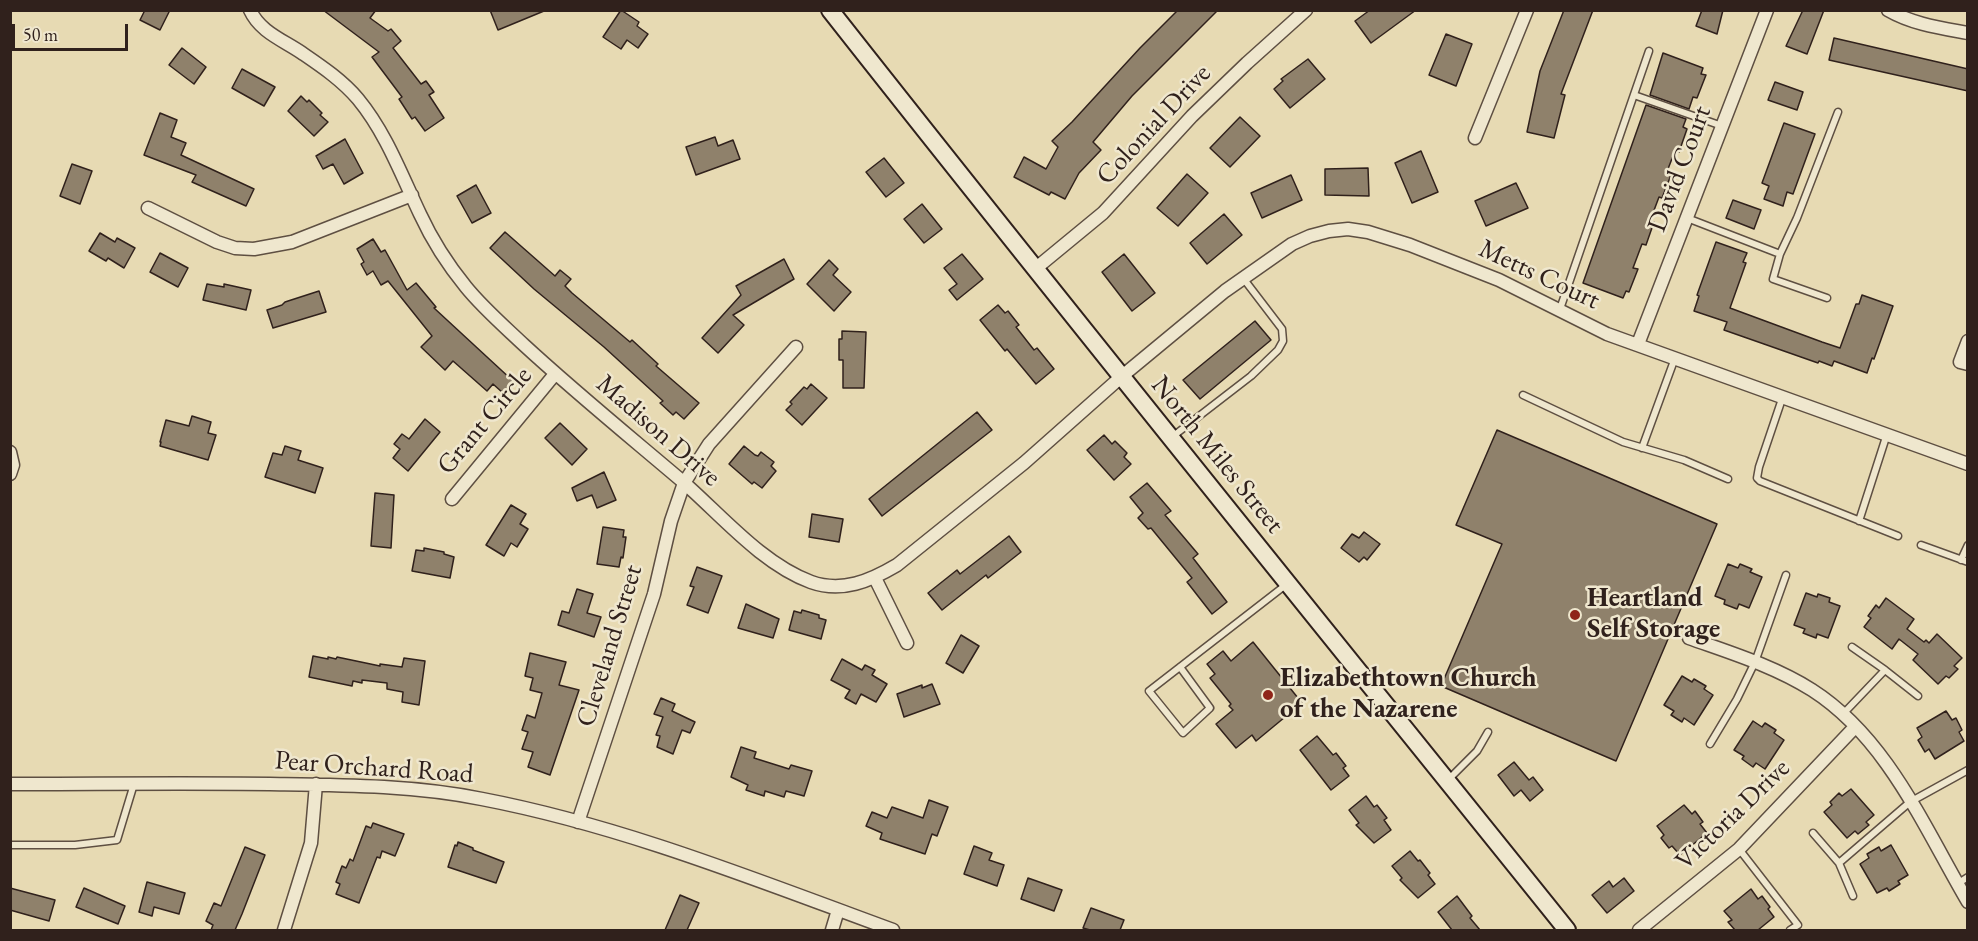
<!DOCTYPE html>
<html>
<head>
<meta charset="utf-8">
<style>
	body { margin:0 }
	#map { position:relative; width:1978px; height:941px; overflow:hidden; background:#e7dab3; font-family:"EB Garamond",serif }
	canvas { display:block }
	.frame { position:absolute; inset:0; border:12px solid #30211c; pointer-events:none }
	.scale { position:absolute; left:12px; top:24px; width:116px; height:27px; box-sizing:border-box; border:3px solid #30211c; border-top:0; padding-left:8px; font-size:18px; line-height:21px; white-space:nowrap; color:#30211c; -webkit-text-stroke:4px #efe7ce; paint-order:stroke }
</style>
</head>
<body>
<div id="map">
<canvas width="1978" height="941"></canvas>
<div class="frame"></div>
<div class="scale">50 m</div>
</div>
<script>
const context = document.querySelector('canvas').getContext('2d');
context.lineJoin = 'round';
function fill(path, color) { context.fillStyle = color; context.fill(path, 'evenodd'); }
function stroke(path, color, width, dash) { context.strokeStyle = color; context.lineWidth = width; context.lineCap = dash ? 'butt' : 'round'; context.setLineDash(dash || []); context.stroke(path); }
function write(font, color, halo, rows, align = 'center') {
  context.font = font + ' "EB Garamond",serif'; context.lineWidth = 5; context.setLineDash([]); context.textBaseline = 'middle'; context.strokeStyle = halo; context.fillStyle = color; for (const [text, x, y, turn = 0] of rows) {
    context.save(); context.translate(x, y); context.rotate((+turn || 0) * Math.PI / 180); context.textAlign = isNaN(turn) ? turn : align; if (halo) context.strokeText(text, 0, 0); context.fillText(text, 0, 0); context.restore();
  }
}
const building = new Path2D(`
	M145 10H170L160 30 140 20Z
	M323 10H376L370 18 388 31 391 29 401 41 393 48 421 84 426 81 434 92 429 95 444 118 425 131 415 117 412 119 399 99 402 97 372 57 379 52Z
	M490 10H544V11L498 30Z
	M621 10 639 22 637 26 648 34 638 48 627 40 621 49 603 37Z
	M1178 10H1218L1132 96 1093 142 1101 150 1079 173 1065 199 1051 192 1049 195 1014 177 1024 157 1046 169 1058 147 1052 141 1072 122 1140 48Z
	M1370 10H1416L1371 43 1355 21Z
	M1564 10H1593L1561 94 1565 95 1554 138 1527 132 1540 71Z
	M1702 10H1723L1717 34 1696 26Z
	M1803 10H1824L1807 54 1786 46Z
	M1446 34 1472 44 1456 86 1429 75Z
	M1834 38 1968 69V91L1829 60Z
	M182 48 206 67 194 84 169 65Z
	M1663 53 1703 68 1701 74 1706 75 1697 98 1693 97 1689 109 1650 95Z
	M1308 59 1325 79 1290 108 1274 89 1283 81 1281 79Z
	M242 69 275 87 264 106 232 88Z
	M1775 82 1803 92 1797 110 1768 100Z
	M301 96 307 102 309 100 322 113 320 115 328 122 314 136 288 111Z
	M1646 105 1686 119 1683 127 1687 129 1679 152 1675 151 1666 174 1671 175 1662 198 1659 197 1650 221 1654 222 1646 245 1642 244 1633 268 1638 269 1629 292 1626 291 1623 298 1583 283Z
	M160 113 177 120 171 137 186 143 181 155 254 189 246 206 192 182 196 175 144 155Z
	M1240 117 1260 136 1230 167 1210 148Z
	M1784 123 1815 134 1793 194 1787 192 1783 206 1764 199 1769 186 1762 183Z
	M715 137 718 146 733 140 740 159 696 175 686 147Z
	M345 139 363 173 344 184 333 164 323 169 316 156Z
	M1421 151 1438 192 1412 203 1395 163Z
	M884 158 904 183 886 197 866 172Z
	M72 164 92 171 80 204 60 196Z
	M1368 168 1369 196 1325 195V169Z
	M1187 174 1208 193 1178 226 1157 208Z
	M1291 175 1302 200 1262 218 1251 193Z
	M1516 183 1528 208 1486 226 1475 201Z
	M476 185 491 213 472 223 457 196Z
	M1733 200 1761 210 1754 229 1726 218Z
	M922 204 942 229 924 243 904 219Z
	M1224 214 1242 235 1207 264 1190 243Z
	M505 232 555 276 560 270 571 279 565 286 572 293 630 342 632 340 658 364 656 366 699 403 684 419 676 412 673 415 660 403 663 401 604 347 534 289 490 248Z
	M100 233 115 242 117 238 135 248 124 268 108 258 106 261 89 251Z
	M373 239 381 252 385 250 407 290 416 283 436 307 434 308 513 381 503 393 493 384 487 391 453 361 445 370 421 347 432 336 388 281 381 285 373 271 367 275 361 264 364 262 357 249Z
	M1716 242 1747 253 1743 262 1746 263 1730 308 1822 342 1840 348 1856 304H1859L1862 295 1893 306 1874 359 1872 358 1867 373 1834 361 1832 366 1819 361 1818 363 1764 344 1724 330 1727 322 1694 311 1699 296 1697 295Z
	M160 253 188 268 178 287 150 272Z
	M962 254 983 279 957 300 949 290 957 284 944 268Z
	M1124 254 1155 293 1132 311 1102 272Z
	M784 259 794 279 733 315 744 325 718 353 702 338 741 295 736 286Z
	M829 260 838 269 833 275 851 292 834 311 807 284Z
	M207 284 224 287V284L251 290 246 310 203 300Z
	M319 291 326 312 273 328 267 310 282 305 285 302Z
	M998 305 1005 313 1008 311 1019 325 1016 327 1034 350 1037 348 1054 369 1036 384 1007 349 1005 351 980 320Z
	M1255 321 1271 340 1200 399 1183 380Z
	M842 331 866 332 864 388H843V360H839V339H842Z
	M811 384 827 398 802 425 786 410 792 404 790 402 804 387 807 389Z
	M977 412 992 430 882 516 869 499Z
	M192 416 211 422 208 433 216 435 208 460 160 446 161 442H160L166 420 189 426Z
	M425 419 440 432 408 471 393 458 400 449 394 444 402 434 409 439Z
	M560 423 587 449 572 465 545 438Z
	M1497 430 1717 524 1616 761 1441 686 1502 544 1456 525Z
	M1104 435 1112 444 1115 441 1127 453 1124 457 1131 464 1114 480 1087 450Z
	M285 446 301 451 298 460 323 468 315 493 265 477 273 453 282 455Z
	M744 446 755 455 758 456 761 452 774 462 771 466 776 471 762 488 754 482 752 484 729 464Z
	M604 472 616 500 597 508 592 495 577 501 572 488Z
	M1147 483 1171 511 1165 515 1198 554 1193 558 1227 602 1212 614 1187 582 1192 578 1151 528 1148 529 1138 518 1143 513 1130 497Z
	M375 493 394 495 391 548 371 546Z
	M511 505 526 514 520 524 528 529 517 547 511 543 504 556 486 545Z
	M812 514 843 519 839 542 809 537Z
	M603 527 624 530 623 537H626L623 558 621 557 619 567 597 564Z
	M1364 532 1380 544 1367 560 1364 557 1359 562 1341 548 1352 534 1359 538Z
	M1009 536 1021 552 988 578 986 575 942 610 928 593 957 570 960 574Z
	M424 548 444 552V554L454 557 450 578 412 571 416 550 424 551Z
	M1728 564 1738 568 1740 564 1752 569 1750 572 1762 577 1749 608 1739 604 1737 609 1724 604 1725 600 1715 596Z
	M697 567 722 576 708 613 687 605 694 587 690 586Z
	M577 589 593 594 587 613 601 617 594 637 558 625 562 611 569 613Z
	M1806 593 1817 597 1818 594 1830 598 1829 602 1840 606 1828 638 1817 634 1816 638 1803 633 1805 629 1794 625Z
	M1886 598 1914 619 1907 629 1924 642 1926 640 1929 643 1937 634 1962 658 1954 666 1958 669 1949 678 1946 676 1938 684 1913 660 1918 654 1899 639 1892 649 1864 627 1871 618 1868 616 1876 605 1879 608Z
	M746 604 779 619 773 638 738 628Z
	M802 610 819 615V618L826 620 821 639 789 630 794 611 801 613Z
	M961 635 979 646 963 673 946 663Z
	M1253 642 1302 703 1256 741 1252 735 1236 748 1216 724 1233 710 1229 706 1231 704 1210 678 1215 674 1207 664 1223 651 1231 661Z
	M530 653 566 662 559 685 579 690 550 775 528 767 533 752 522 749 528 732 522 730 527 715 535 718 542 693 530 690 533 678 525 676Z
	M313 656 328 659V657L336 659 337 657 380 666V664L402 667 404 658 425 661 419 705 402 702 403 692 387 689V683L362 680V683L353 681 352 686 309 677Z
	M842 659 862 670 865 665 875 670 872 675 887 684 876 702 861 694 856 704 845 698 850 690 831 680Z
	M1682 676 1692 682 1694 679 1706 686 1704 689 1713 695 1694 725 1684 718 1682 722 1671 715 1674 711 1664 705Z
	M932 684 940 704 904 717 897 694 922 685V688Z
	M661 698 675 704 672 711 695 722 690 733 682 730 673 754 657 747 660 736 656 735 663 717 654 714Z
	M1946 711 1952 720 1956 718 1962 730 1959 732 1964 741 1935 759 1929 749 1925 752 1918 740 1922 737 1917 728Z
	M1753 721 1762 727 1765 723 1776 730 1774 733 1784 740 1765 769 1756 763 1753 767 1742 759 1744 756 1734 750Z
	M1317 736 1333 755 1336 753 1346 766 1343 768 1349 776 1331 790 1300 750Z
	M741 747 756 752 754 758 789 769 791 765 812 771 804 796 786 791 784 797 765 791 764 796 746 790 748 785 731 777Z
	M1514 762 1529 780 1533 777 1543 790 1530 801 1521 790 1514 796 1498 775Z
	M1851 789 1874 815 1866 822 1869 825 1858 834 1855 831 1847 838 1824 812 1832 805 1830 802 1839 793 1842 796Z
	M1366 796 1374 807 1377 805 1387 818 1384 820 1391 830 1374 843 1356 825 1359 823 1349 810Z
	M929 800 948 807 937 836 932 834 925 854 880 839 882 833 866 826 872 812 887 818 892 807 923 818Z
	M1684 805 1692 814 1695 811 1703 822 1700 824 1707 833 1680 855 1672 846 1669 848 1661 838 1664 835 1657 826Z
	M373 823 404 834 395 856 382 851 380 858 377 857 359 903 336 894 340 884 336 882 342 866 346 868 350 859 353 861 366 826 371 828Z
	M458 842 473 848V850L504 862 496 883 448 867 455 845 457 846Z
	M1891 845 1908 875 1898 881 1900 884 1889 891 1887 888 1877 893 1860 864 1869 858 1867 854 1879 847 1881 851Z
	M974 846 992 853 989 860 1004 865 997 886 964 874Z
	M245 847 265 855 242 914 235 930H211L213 925 206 921 214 903 221 906Z
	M1410 851 1418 861 1420 860 1430 873 1428 875 1435 884 1418 898 1400 880 1402 878 1392 866Z
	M1028 878 1062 890 1054 911 1021 899Z
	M1624 878 1634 891 1607 913 1592 895 1609 881 1613 887Z
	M147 882 185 893 179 914 154 907 152 916 139 912Z
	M10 888 55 900 49 921 10 910Z
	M84 888 125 906 118 924 76 907Z
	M1751 889 1758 899 1762 896 1770 907 1768 909 1774 917 1758 930H1735L1728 922 1732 920 1724 911Z
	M680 895 699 903 687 930H665Z
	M1457 896 1472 916 1470 918 1480 930H1452L1438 912Z
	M1091 908 1124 920 1120 930H1090L1083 928Z`);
const lane = new Path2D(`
	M1634 95 1722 126
	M1687 218 1780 254 1773 279 1827 298
	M1780 254 1797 218 1838 112
	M1560 309 1649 51
	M1523 395 1623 442 1684 460 1728 479
	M1783 396 1759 467 1757 478 1760 481 1898 536
	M1172 437 1251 376 1278 350 1283 341 1282 329 1243 278
	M1642 448 1675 358
	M1859 521 1887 434
	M1921 545 1968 562
	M1961 560 1968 545
	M1180 667 1210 708 1183 733 1149 691 1287 584
	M1885 670 1918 696
	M1843 714 1885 670 1852 647
	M1710 744 1737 699 1755 662 1786 575
	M1448 780 1477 751 1488 732
	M1813 833 1839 863 1853 896
	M10 845H75L117 840 134 784
	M1739 849 1798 925 1790 930
	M1839 863 1910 802 1968 770
	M1957 884 1968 877`);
const street = new Path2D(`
	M250 10C260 32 283 40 302 53 321 66 342 80 358 99 386 133 401 174 420 214 432 240 448 265 466 287 483 308 504 326 524 345 575 392 629 436 682 481 721 515 762 564 811 582 842 593 870 581 897 565L1024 463 1121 377 1225 291 1292 244 1310 236 1329 231 1348 229 1368 232 1410 245 1499 280 1607 334 1968 464
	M1888 10C1912 24 1941 28 1968 33
	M1475 138 1527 10
	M148 208 217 242 235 248 254 249 292 242 412 195
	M1035 269 1103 213 1192 116 1247 63 1306 10
	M1968 341 1960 362 1968 364
	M1638 344 1767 10
	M10 452 13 465 10 474
	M452 499 555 374
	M875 578 907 643
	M1689 638C1731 653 1774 666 1812 690 1887 738 1924 827 1968 902
	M10 784C97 784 183 783 270 784 340 785 413 785 482 799 623 826 759 881 893 930
	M578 822 654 594 671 521 684 483 709 444 796 347
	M284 930 311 843 316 784
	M832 930 838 910
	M1639 930 1739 849 1855 727`);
const secondary = new Path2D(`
	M830 10C1073 319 1321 624 1567 930`);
const markers = [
	[1575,615,6,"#8f2418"],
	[1268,695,6,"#8f2418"]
];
const streetNames = [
	["Colonial Drive",1154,125,-47],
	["David Court",1680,169,-69],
	["Metts Court",1539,275,25],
	["Grant Circle",485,421,-50],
	["Madison Drive",658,431,41],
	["North Miles Street",1217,455,51],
	["Cleveland Street",610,646,-73],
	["Pear Orchard Road",374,768,4],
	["Victoria Drive",1733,815,-44]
];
const poiNames = [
	["Heartland",1587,599],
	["Self Storage",1587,630],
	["Elizabethtown Church",1280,679],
	["of the Nazarene",1280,710]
];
fill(building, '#8f816b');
stroke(building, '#30211c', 1.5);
stroke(lane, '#5e4f42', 9);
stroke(street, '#5e4f42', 15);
stroke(secondary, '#30211c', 20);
stroke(lane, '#efe7ce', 6);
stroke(street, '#efe7ce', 12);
stroke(secondary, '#efe7ce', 16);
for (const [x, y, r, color] of markers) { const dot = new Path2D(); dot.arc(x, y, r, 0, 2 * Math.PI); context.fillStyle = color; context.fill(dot); stroke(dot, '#efe7ce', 2); }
write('27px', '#30211c', '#efe7ce', streetNames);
write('bold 27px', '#30211c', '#efe7ce', poiNames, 'left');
</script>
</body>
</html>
